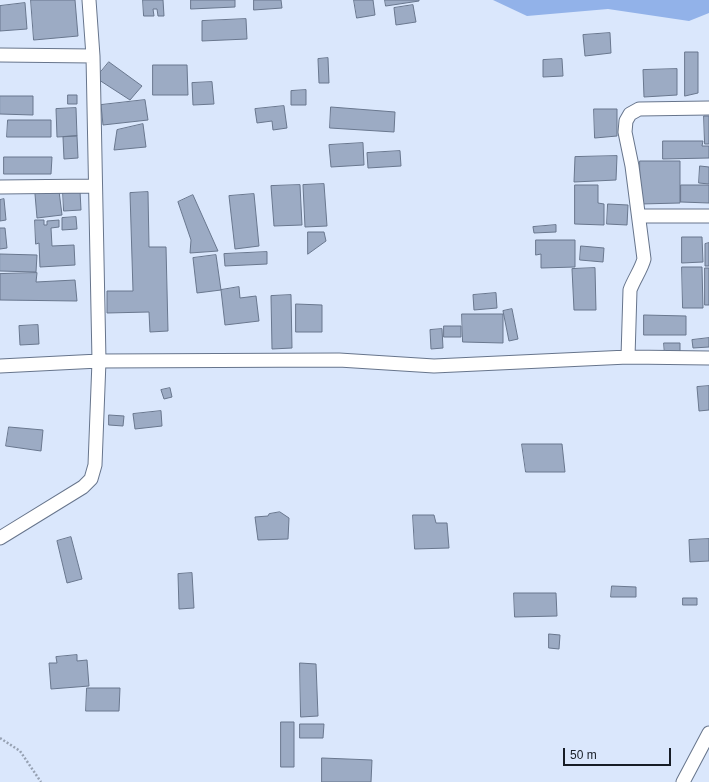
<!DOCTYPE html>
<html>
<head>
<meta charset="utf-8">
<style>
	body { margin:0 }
	#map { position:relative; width:709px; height:782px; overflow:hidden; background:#dae7fc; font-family:Arial,sans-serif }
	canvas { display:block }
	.scale { position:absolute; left:563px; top:748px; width:108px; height:18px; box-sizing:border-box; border:2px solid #171d26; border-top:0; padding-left:5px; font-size:12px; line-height:14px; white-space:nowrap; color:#171d26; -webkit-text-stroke:3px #dae7fc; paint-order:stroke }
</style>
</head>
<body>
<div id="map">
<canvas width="709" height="782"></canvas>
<div class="scale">50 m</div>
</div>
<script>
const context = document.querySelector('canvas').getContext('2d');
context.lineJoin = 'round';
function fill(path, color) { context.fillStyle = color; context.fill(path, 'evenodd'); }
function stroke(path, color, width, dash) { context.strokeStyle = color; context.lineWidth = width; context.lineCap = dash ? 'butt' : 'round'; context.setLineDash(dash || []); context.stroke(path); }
const forest = new Path2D(`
	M493 0H709V13L689 21 608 9 527 16Z`);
const building = new Path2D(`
	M31 0H75L78 36 34 40Z
	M143 0H163L164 16H158L157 9H153L154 16H144Z
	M191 0H235V7L191 9Z
	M254 0H281L282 8 254 10Z
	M354 0H373L375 15 357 18Z
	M385 0H419V1L386 6Z
	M25 3 27 29 0 31V6Z
	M413 5 416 22 396 25 394 8Z
	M246 19 247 39 202 41V21Z
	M610 33 611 53 585 56 583 35Z
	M685 52H698V93L685 96Z
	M328 58 329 83H319L318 59Z
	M562 59 563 76 543 77V60Z
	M109 62 142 86 130 100 96 78Z
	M153 65H187L188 95H153Z
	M677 69V95L644 97 643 70Z
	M212 82 214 104 193 105 192 83Z
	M306 90V105H291V91Z
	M68 95H77V104H68Z
	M0 96H33V115L0 114Z
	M145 100 148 120 103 125 101 105Z
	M284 106 287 128 273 130 272 121 257 123 255 109Z
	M331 107 395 112 394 132 330 128Z
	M76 108 77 136 57 137 56 109Z
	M594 109H617V136L595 138Z
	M704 116H709V144H705Z
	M8 120H51V137H7Z
	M143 124 146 147 114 150 117 130Z
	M77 136 78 158 64 159 63 137Z
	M663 141H703L702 146H709V158L663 159Z
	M363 143 364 165 331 167 329 145Z
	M400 151 401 166 368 168 367 153Z
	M617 156 616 180 574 182 575 157Z
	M4 157H52L51 174H4Z
	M640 161H680V203L641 204Z
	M700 166 709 167V184L699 183Z
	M324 184 327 226 305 227 303 185Z
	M300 185 302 225 274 226 271 186Z
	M575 185H598V203L604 204V225L575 224Z
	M681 185H709V203L681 202Z
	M59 191 62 215 37 218 35 194Z
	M63 191H80L81 210 64 211Z
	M148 192 149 247H166L168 331 150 332 149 312 107 313V291H133L130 193Z
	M254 194 259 246 235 249 229 196Z
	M193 195 218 251 190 253 191 240 178 202Z
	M4 199 6 220 0 221V200Z
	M608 204 628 205 627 225 607 224Z
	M76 217 77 229 62 230V218Z
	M35 220H44V225H47V221L59 220V227L51 228 52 246 74 245 75 265 40 267 39 243 36 244Z
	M556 225V232L534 233 533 227Z
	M0 228H5L7 248 0 249Z
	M308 232H324L326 241 308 254Z
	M682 237H702L703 262 682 263Z
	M536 240H575V267L541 268V254L536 255Z
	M709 243V266H705V244Z
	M581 246 604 248 603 262 580 260Z
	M267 252V264L225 266 224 254Z
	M0 254 37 255 36 272 0 271Z
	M216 255 221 290 197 293 193 258Z
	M682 267H702L703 308H683Z
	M595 268 596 310H574L572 269Z
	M705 268H709V305H705Z
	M37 273 36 282 75 280 77 301 0 300V274Z
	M239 287 240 298 256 296 259 321 225 325 221 290Z
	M496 293 497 308 474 310 473 295Z
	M291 295 292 348 272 349 271 296Z
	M296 304 322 305V332H296Z
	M512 309 518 339 509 341 503 311Z
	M462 314H503V343L463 342Z
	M644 315 686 316V335H644Z
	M38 325 39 344 20 345 19 326Z
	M444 326H461V337H444Z
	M442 329 443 348 431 349 430 330Z
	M709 338V347L693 348 692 340Z
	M664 343H680V354L665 355Z
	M709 386V410L699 411 697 387Z
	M170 388 172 397 164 399 161 390Z
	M161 411 162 426 135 429 133 414Z
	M109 415 124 416 123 426 109 425Z
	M9 427 43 430 41 451 6 446Z
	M522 444H562L565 472H526Z
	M280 512 289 518 288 539 258 540 255 517 268 516 269 514Z
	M413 515H434L436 523H447L449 548 415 549Z
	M71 537 82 579 67 583 57 541Z
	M709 539V561L690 562 689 540Z
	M192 573 194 608 179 609 178 574Z
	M612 586 636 587V597H611Z
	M514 593H556L557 616 515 617Z
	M683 598H697V605H683Z
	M549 634 560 635 559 649 549 648Z
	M77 655V661L87 660 89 686 51 689 49 663H57L56 657Z
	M300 663 316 664 318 716 301 717Z
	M87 688H120L119 711H86Z
	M281 722H294V767H281Z
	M300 724H324L323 738H300Z
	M322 758 372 760 371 782H322Z`);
const path = new Path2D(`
	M0 738 20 751 41 782`);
const minor = new Path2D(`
	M0 55 93 56
	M0 187 95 186
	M639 216H709
	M628 357 630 290C634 279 641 270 644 259L632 166 625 132 626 121 630 114 639 109 709 108
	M0 366 99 361 339 360 434 366 628 357 709 358
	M0 538 83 487 91 479 95 465 99 361 93 56 89 0
	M683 782 709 733`);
fill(forest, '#92b2e9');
fill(building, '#9cabc4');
stroke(building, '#69778e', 1);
stroke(minor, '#67758c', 15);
stroke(path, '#96a1b2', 2.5, [2, 2]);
stroke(minor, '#fff', 13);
</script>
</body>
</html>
